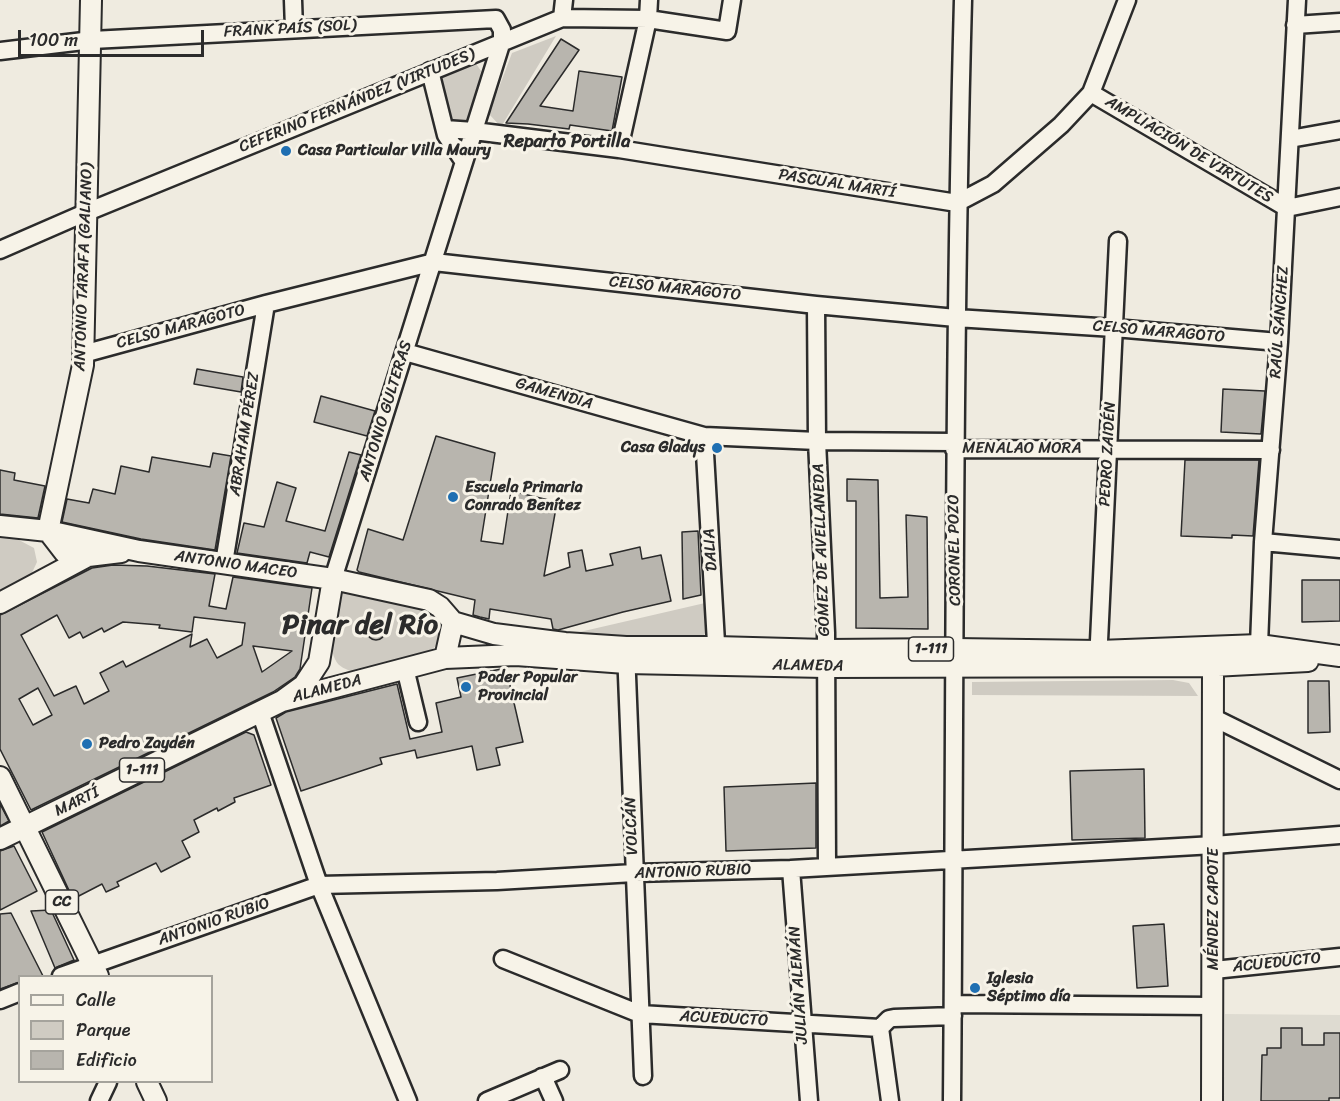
<!DOCTYPE html>
<html>
<head>
<meta charset="utf-8">
<style>
	body { margin:0 }
	#map { position:relative; width:1340px; height:1101px; overflow:hidden; background:#efebe0; font-family:Sriracha,sans-serif }
	canvas { display:block }
	.legend { position:absolute; left:18px; top:975px; width:195px; height:108px; box-sizing:border-box; background:#f7f3e8; border:2px solid #a5a39c; margin:0; padding:8px 10px; list-style:none; font-size:18px; color:#2b2b2b }
	.legend li { display:flex; align-items:center; gap:12px; height:30px }
	.legend b { width:30px; border:2px solid #a5a39c }
	.scale { position:absolute; left:18px; top:30px; width:186px; height:27px; box-sizing:border-box; border:3px solid #2b2b2b; border-top:0; padding-left:8px; font-size:18px; line-height:21px; white-space:nowrap; color:#2b2b2b; -webkit-text-stroke:4px #f7f3e8; paint-order:stroke }
</style>
</head>
<body>
<div id="map">
<canvas width="1340" height="1101"></canvas>
<ul class="legend">
<li><b style="height:8px;background:#f7f3e8"></b>Calle</li>
<li><b style="height:16px;background:#cfcbc2"></b>Parque</li>
<li><b style="height:16px;background:#b8b5ae"></b>Edificio</li>
</ul>
<div class="scale">100 m</div>
</div>
<script>
const context = document.querySelector('canvas').getContext('2d');
context.lineJoin = 'round';
function fill(path, color) { context.fillStyle = color; context.fill(path, 'evenodd'); }
function stroke(path, color, width, dash) { context.strokeStyle = color; context.lineWidth = width; context.lineCap = dash ? 'butt' : 'round'; context.setLineDash(dash || []); context.stroke(path); }
function write(font, color, halo, rows, align = 'center') {
  context.font = font + ' Sriracha,sans-serif'; context.lineWidth = 6; context.setLineDash([]); context.textBaseline = 'middle'; context.strokeStyle = halo; context.fillStyle = color; for (const [text, x, y, turn = 0] of rows) {
    context.save(); context.translate(x, y); context.rotate((+turn || 0) * Math.PI / 180); context.textAlign = isNaN(turn) ? turn : align; if (halo) context.strokeText(text, 0, 0); context.fillText(text, 0, 0); context.restore();
  }
}
const built = new Path2D(`
	M1225 1014 1340 1015V1101H1224Z`);
const green = new Path2D(`
	M556 36 501 127 489 114 512 53Z
	M475 62 481 71 470 128 451 126 440 74Z
	M0 537 17 539 34 548 37 562 30 577 0 591Z
	M350 588 436 611C443 622 440 632 437 645L430 651 354 672C347 670 338 667 335 659 329 647 331 612 336 601 339 594 344 591 350 588Z
	M705 603C708 620 710 629 699 643L571 634Z
	M1173 680 1189 683 1198 696 972 695V682Z`);
const building = new Path2D(`
	M561 39 579 50 540 106 573 111 579 71 622 77 612 131 570 125 569 129 528 124 506 123Z
	M197 369 243 377 241 392 194 384Z
	M1223 389 1265 391 1261 434 1221 432Z
	M321 396 375 411 367 436 314 422Z
	M436 436 495 453 481 541 503 544 511 491 557 502 544 576 570 567 568 553 582 550 586 571 613 565 610 554 640 547 642 559 661 555 671 601 623 612 558 630 553 629 551 619 490 609 489 619 480 617 473 615 475 600 359 572 357 570 368 529 403 540Z
	M349 452 361 455 329 557 310 552 307 563 237 553 244 523 264 527 277 482 296 488 286 521 325 531Z
	M213 453 231 456 215 550 141 539 62 522 67 499 89 503 93 489 115 494 121 466 149 472 152 457 210 467Z
	M1185 460H1259L1253 536 1232 535V538L1181 536Z
	M0 470 15 473 14 480 45 486 38 518 0 514Z
	M847 479 878 480 880 598 908 597 906 515 927 517 928 629 856 628V501H847Z
	M698 531 701 595 683 599 682 532Z
	M113 565 147 566 215 574 209 606 226 609 233 577 312 588 300 669 295 677 273 692 31 810 0 749V615L92 568ZM57 615 69 638 80 632 83 638 102 628 104 632 123 622 160 625 159 628 192 632 194 617 245 623 242 645 217 658 207 639 190 647 192 634 126 667 123 661 100 673 109 691 84 704 76 686 54 696 21 635ZM253 646 292 651 262 672ZM38 688 52 715 33 725 19 699Z
	M1302 580H1340V621L1302 622Z
	M367 631a9 9 0 1 1 18 0a9 9 0 1 1-18 0Z
	M506 668 523 742 496 748 500 765 477 770 472 746 417 758 415 750 380 758 382 764 301 791 276 718 286 712 397 684 410 739 442 732 436 703 461 697 457 678Z
	M1308 681H1329L1330 732 1308 733Z
	M246 732 254 735 271 785 234 798 235 802 218 811 217 808 194 820 199 832 182 841 190 857 161 872 156 863 117 882 119 886 106 892 102 884 73 899 42 832Z
	M1144 769 1145 838 1072 840 1070 771Z
	M816 783V848L726 851 724 787Z
	M0 804 9 821 0 826Z
	M14 846 37 891 0 910V851Z
	M51 910 74 960 55 968 31 911Z
	M11 913 43 976H20V982L0 989V914Z
	M1164 924 1168 986 1137 988 1133 926Z
	M1281 1028H1302V1045H1324V1033H1340V1098H1329V1101H1261L1262 1055H1267V1048H1281Z`);
const minor = new Path2D(`
	M293 0 294 29
	M562 18 564 0
	M1295 25 1340 22
	M0 51 92 40 496 19 502 30V41L333 579
	M430 71 446 135 464 162
	M1091 93 1287 208 1340 197
	M445 129 474 131 619 149 957 203 993 184 1061 125 1091 93 1127 0
	M1290 139 1340 130
	M619 149 648 19 649 0
	M0 250 87 212 562 18 648 19 727 31 732 0
	M816 305 817 441 826 633 827 866
	M405 352 704 436 817 441 954 442
	M83 354 266 304 434 262 816 305 956 318 1114 328 1279 342
	M704 436 717 660
	M954 449 1271 450
	M1263 542 1340 549
	M224 563 266 304
	M1259 645 1263 542 1279 342 1297 0
	M626 651 643 1076
	M1098 662 1118 241
	M405 668 418 722
	M260 712 319 885 408 1101
	M1212 717 1340 780
	M791 869 809 1101
	M503 959 640 1014 880 1028 889 1019 894 1018 953 1016
	M1214 970 1340 957
	M61 976 319 885 497 881 634 873 791 869 1214 845 1340 835
	M0 1000 20 992
	M953 1004 1213 1006
	M880 1028 890 1101
	M542 1077 545 1081 554 1101
	M99 1101 108 1082
	M487 1101 560 1070
	M952 1101C955 734 953 367 963 0`);
const major = new Path2D(`
	M0 526 48 531 139 551 333 579 429 600 440 607 453 622 494 634 565 643 626 647H716L826 650 955 649 1099 651 1259 645 1340 656
	M48 531 83 365 91 0
	M48 531 65 553 88 556 121 552
	M0 603 88 556
	M445 658 453 622
	M282 701 445 658 516 655 626 663 825 667 1213 666 1308 661
	M0 777 98 976
	M0 839 282 701 304 685 319 662 333 579
	M147 1082 156 1101
	M1212 1101 1213 666`);
const markers = [
	[286,151,6,"#1f6fb2"],
	[717,448,6,"#1f6fb2"],
	[453,497,6,"#1f6fb2"],
	[466,687,6,"#1f6fb2"],
	[87,744,6,"#1f6fb2"],
	[975,988,6,"#1f6fb2"]
];
const shields = [
	[931,649,45],
	[142,770,45],
	[62,902,33]
];
const shieldNames = [
	["1-111",931,649],
	["1-111",142,770],
	["CC",62,902]
];
const streetNames = [
	["FRANK PAÍS (SOL)",290,29,-3],
	["CEFERINO FERNÁNDEZ (VIRTUDES)",357,101,-22],
	["AMPLIACIÓN DE VIRTUTES",1189,150,31],
	["PASCUAL MARTÍ",837,184,9],
	["ANTONIO TARAFA (GALIANO)",84,267,-88],
	["CELSO MARAGOTO",675,289,6],
	["RAÚL SÁNCHEZ",1280,322,-86],
	["CELSO MARAGOTO",181,327,-15],
	["CELSO MARAGOTO",1159,332,5],
	["GAMENDIA",554,394,16],
	["ANTONIO GULTERAS",386,411,-73],
	["ABRAHAM PÉREZ",245,434,-81],
	["MENALAO MORA",1022,449],
	["PEDRO ZAIDÉN",1108,454,-87],
	["DALIA",711,550,-94],
	["GÓMEZ DE AVELLANEDA",822,550,-92],
	["CORONEL POZO",955,550,-91],
	["ANTONIO MACEO",236,565,8],
	["ALAMEDA",808,666,1],
	["ALAMEDA",327,689,-15],
	["MARTÍ",77,802,-26],
	["VOLCÁN",632,826,-92],
	["ANTONIO RUBIO",693,872,-2],
	["MÉNDEZ CAPOTE",1214,909,-90],
	["ANTONIO RUBIO",214,922,-19],
	["ACUEDUCTO",1277,963,-6],
	["JULIÁN ALEMÁN",799,985,-94],
	["ACUEDUCTO",724,1019,3]
];
const poiNames = [
	["Casa Particular Villa Maury",298,151],
	["Casa Gladys",705,448,"right"],
	["Escuela Primaria",465,488],
	["Conrado Benítez",465,506],
	["Poder Popular",478,678],
	["Provincial",478,696],
	["Pedro Zaydén",99,744],
	["Iglesia",987,979],
	["Séptimo día",987,997]
];
const neighbourhoodNames = [
	["Reparto Portilla",567,142]
];
const townNames = [
	["Pinar del Río",360,626]
];
fill(built, '#dedbd1');
fill(green, '#cfcbc2');
fill(building, '#b8b5ae');
stroke(building, '#2b2b2b', 1.5);
stroke(minor, '#2b2b2b', 21);
stroke(major, '#2b2b2b', 24);
stroke(minor, '#f7f3e8', 16);
stroke(major, '#f7f3e8', 20);
for (const [x, y, r, color] of markers) { const dot = new Path2D(); dot.arc(x, y, r, 0, 2 * Math.PI); context.fillStyle = color; context.fill(dot); stroke(dot, '#f7f3e8', 2); }
for (const [x, y, w] of shields) { const box = new Path2D(); box.roundRect(x - w / 2, y - 12, w, 24, 4.5); context.fillStyle = '#f7f3e8'; context.fill(box); stroke(box, '#2b2b2b', 1.5); }
write('bold 15px', '#2b2b2b', null, shieldNames);
write('16px', '#2b2b2b', '#f7f3e8', streetNames);
write('bold 16px', '#2b2b2b', '#f7f3e8', poiNames, 'left');
write('bold 18px', '#2b2b2b', '#f7f3e8', neighbourhoodNames);
write('bold 28px', '#2b2b2b', '#f7f3e8', townNames);
</script>
</body>
</html>
